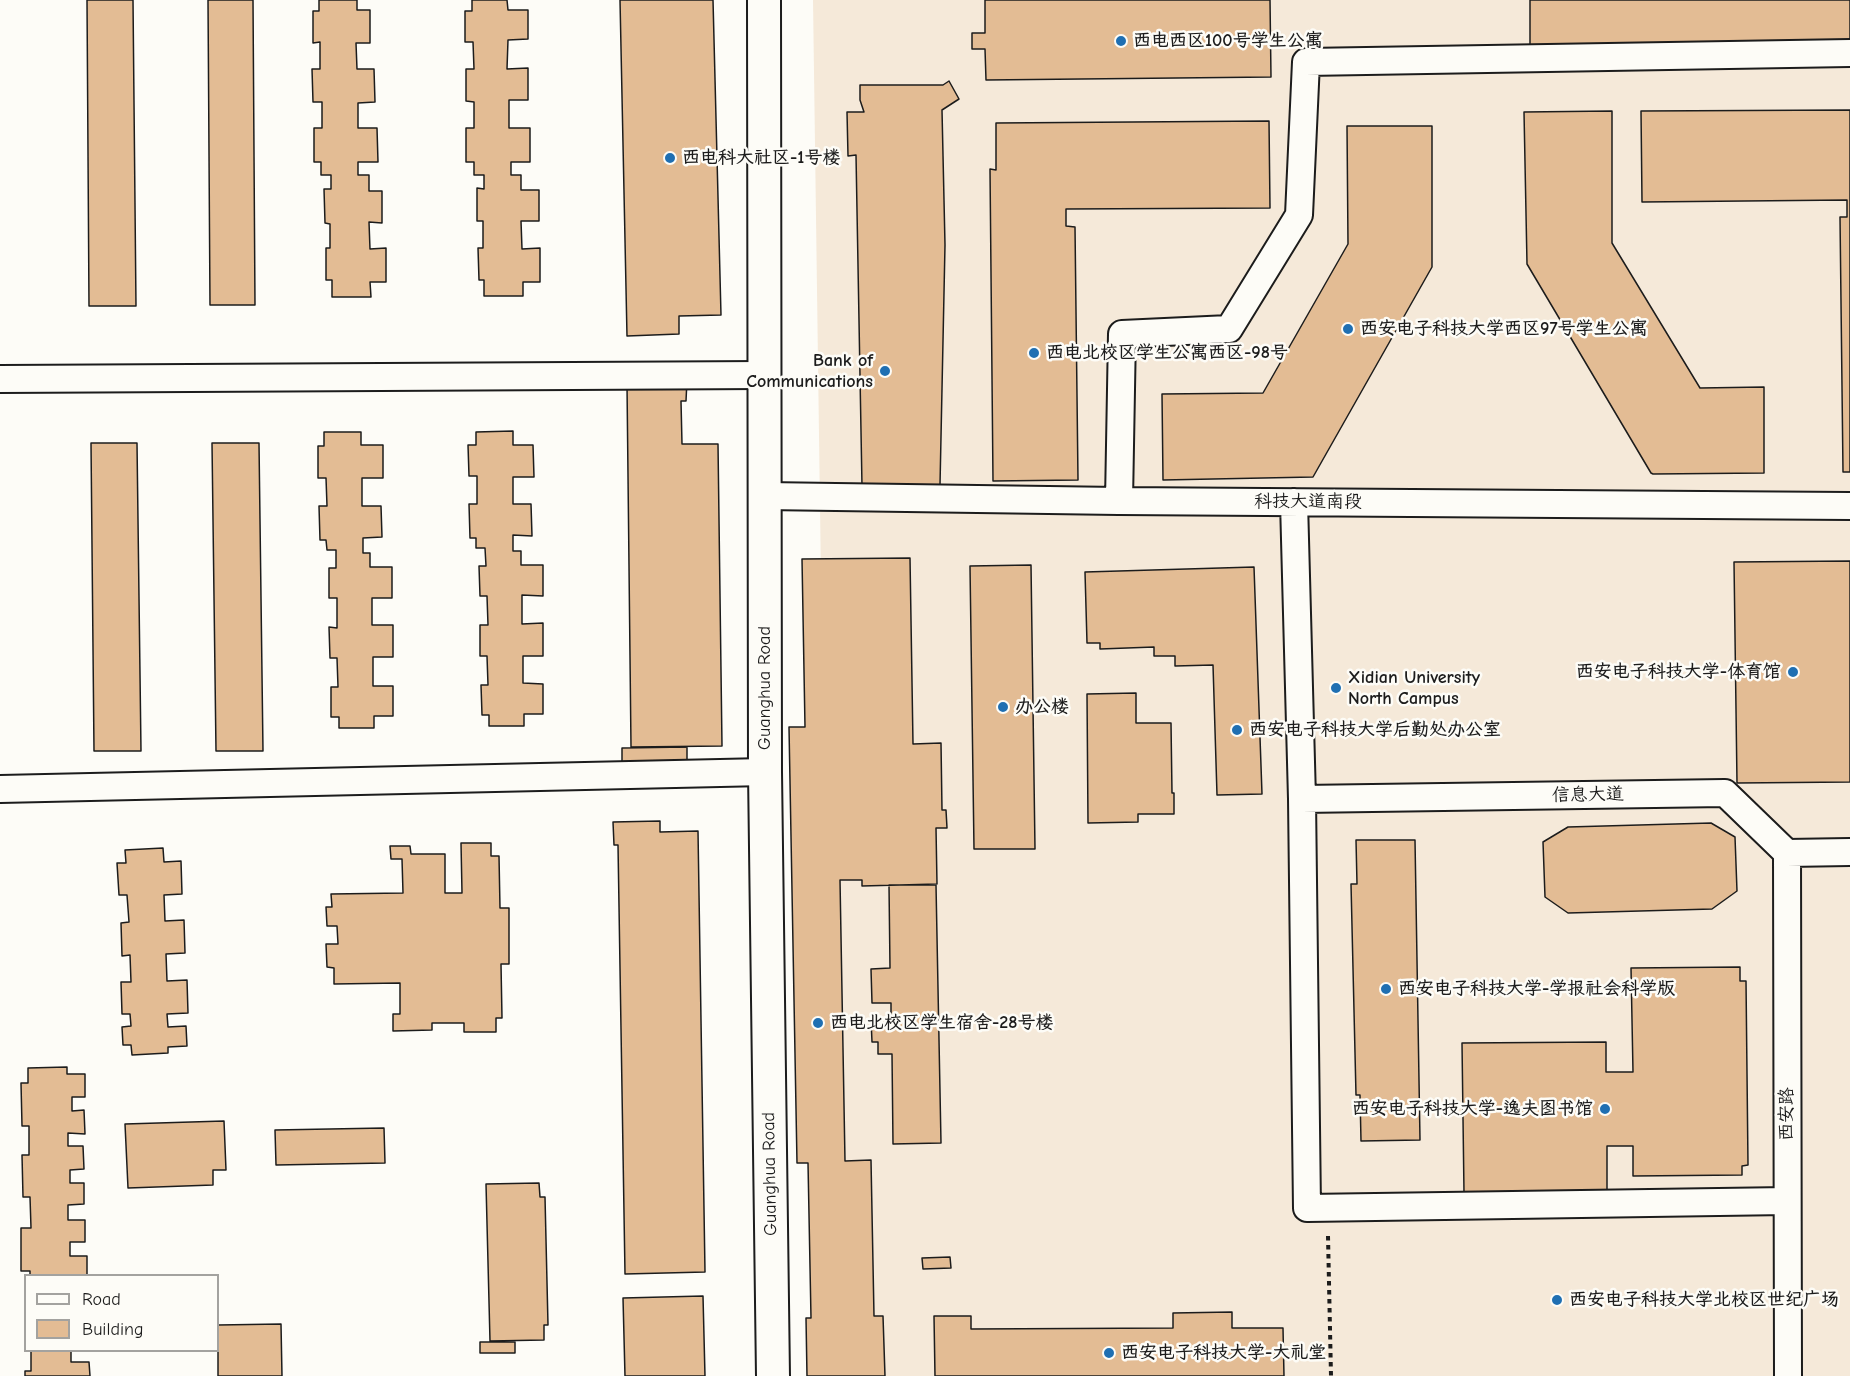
<!DOCTYPE html>
<html>
<head>
<meta charset="utf-8">
<style>
	body { margin:0 }
	#map { position:relative; width:1850px; height:1376px; overflow:hidden; background:#fdfcf7; font-family:"Comic Neue",sans-serif }
	canvas { display:block }
	.legend { position:absolute; left:24px; top:1274px; width:195px; height:78px; box-sizing:border-box; background:#fdfcf7; border:2px solid #a3a29f; margin:0; padding:8px 10px; list-style:none; font-size:18px; color:#1c1c1c }
	.legend li { display:flex; align-items:center; gap:12px; height:30px }
	.legend b { width:30px; border:2px solid #a3a29f }
</style>
</head>
<body>
<div id="map">
<canvas width="1850" height="1376"></canvas>
<ul class="legend">
<li><b style="height:8px;background:#fdfcf7"></b>Road</li>
<li><b style="height:16px;background:#e3bc94"></b>Building</li>
</ul>
</div>
<script>
const context = document.querySelector('canvas').getContext('2d');
context.lineJoin = 'round';
function fill(path, color) { context.fillStyle = color; context.fill(path, 'evenodd'); }
function stroke(path, color, width, dash) { context.strokeStyle = color; context.lineWidth = width; context.lineCap = dash ? 'butt' : 'round'; context.setLineDash(dash || []); context.stroke(path); }
function write(font, color, halo, rows, align = 'center') {
  context.font = font + ' "Comic Neue","LXGW WenKai TC",sans-serif'; context.lineWidth = 5; context.setLineDash([]); context.textBaseline = 'middle'; context.strokeStyle = halo; context.fillStyle = color; for (const [text, x, y, turn = 0] of rows) {
    context.save(); context.translate(x, y); context.rotate((+turn || 0) * Math.PI / 180); context.textAlign = isNaN(turn) ? turn : align; if (halo) context.strokeText(text, 0, 0); context.fillText(text, 0, 0); context.restore();
  }
}
const built = new Path2D(`
	M813 0H1850V1376H832Z`);
const building = new Path2D(`
	M87 0H133L136 306H89Z
	M208 0H253L255 305H210Z
	M319 0H357V10H370V43H356L357 69H374L375 102 358 103V128H377L378 162H358V175H369V191H382V223L369 222 370 249 386 248V282H370L371 297H332V280H326V248H330V224L325 223 324 189H331V175H321V162H314V128H322V102H313L312 69H320V42L313 43V11H319Z
	M472 0H507L508 10H528V39L508 40 507 69 528 68V100H509V128H530V162H511V175H521V190H539V221H521L522 249 540 248V282H523V296H484V280H479L478 248H483V221H477V188L484 189V175H474V162H466V128H474V102L466 101V69H474L473 42H465V11H472Z
	M620 0H713L721 315 679 316V334L627 336Z
	M985 0H1270L1271 77 986 80 985 49H972V33H985Z
	M1530 0H1850V47L1530 52Z
	M949 81 959 99 942 110 945 245 940 485 862 486 856 155 848 156 847 112H864L860 100V85H943Z
	M1850 110V472H1843L1840 217H1847V200L1642 202 1641 111Z
	M1612 111V243L1700 388 1764 387V473L1653 474 1651 473 1527 264 1524 112Z
	M1269 121 1270 208 1066 209V226L1075 227 1078 480 993 481 990 169 996 170V123Z
	M1347 126H1432V267L1313 477 1163 480 1162 394 1263 393 1348 244Z
	M687 380 686 401H681L682 444H718L722 746 631 747 627 385Z
	M513 431V445H533L534 477H513V504H531L532 536 513 535V551H521V565H543V596L522 595V624L543 623V656H523V683L543 684V714H524V726H489V715H482L481 685H488L487 656H480V625H488L487 596H480L479 566H486L485 548H476V538H470L469 504H477V476H469L468 445H476V432Z
	M324 432H361V445H383V478H362V506H381L382 537 363 538V553H370V567H392V598H372V625H393V657H373V686H393V716H374V728H339V717H331V687H338L337 658H330L329 627 337 628V598H329V568H336V550H327L326 540H320L319 506H327L326 478H318V446H324Z
	M91 443H137L141 751H94Z
	M212 443H259L263 751H216Z
	M910 558 913 744 941 743 942 810H946L947 828H936L937 884 862 886V880H840L845 1161 871 1160 874 1316H883L885 1376H807L806 1318H811L808 1163H797L789 727H805L802 559Z
	M1850 561V782L1737 783 1734 562Z
	M1031 565 1035 849H974L970 566Z
	M1254 567 1262 794 1217 795 1213 665 1175 666V656H1154V647L1100 649V643H1087L1085 572Z
	M1136 693V723H1171L1172 793H1174V814H1138V822L1088 823 1087 694Z
	M687 747V773L622 774V748Z
	M660 821V832L698 831 705 1272 625 1274 618 845H614L613 822Z
	M1711 823 1735 837 1737 891 1712 909 1568 913 1545 897 1543 842 1568 827Z
	M1356 840H1415L1420 1140 1361 1141 1360 1095H1356L1351 884H1357Z
	M461 843H491V856H499L500 908H509V964H501L502 1018H496V1032H464V1023H432V1030L393 1031V1014H400V983L334 984V968L327 967 326 944H338L337 926H327L326 907H332L331 894 403 893 402 859H391L390 846H410L411 854H445V893H462Z
	M163 848 164 862 181 861 182 894 164 895 165 921 184 920 185 953 166 954 167 981 187 980 188 1013 167 1014 168 1027 186 1026 187 1046 168 1047V1053L132 1055 131 1045H123L122 1027 131 1026 130 1014H122L121 982H131L130 955 122 956 121 923 129 922 127 895H119L117 863H126L125 850Z
	M889 885H936L941 1143 893 1144 892 1054H878V1042H872L871 1019H891V1003H872L871 969 890 968Z
	M1740 967V981H1746L1748 1165 1742 1166V1175L1633 1176V1146H1607V1191L1464 1193 1462 1043 1606 1042V1072H1633L1631 968Z
	M67 1067V1074H85V1097H72V1111L84 1110 85 1134 68 1133V1146H83L84 1169 70 1170V1183H84V1204L68 1205V1220H85V1242H70V1256H87V1276H30V1271H21V1228H31L30 1197H23L22 1155H29V1126H22L21 1083H28V1068Z
	M224 1121 226 1170H213V1185L128 1188 125 1124Z
	M384 1128 385 1163 276 1165 275 1130Z
	M539 1183 540 1197H545L548 1325H544V1340L490 1341 486 1184Z
	M950 1257 951 1268 923 1269 922 1258Z
	M703 1296 705 1376H625L623 1298Z
	M1232 1312V1328H1283L1284 1376H935L934 1316H971V1329L1173 1328V1313Z
	M281 1324 282 1376H218V1325Z
	M480 1342H515V1353H480Z
	M31 1350H71V1362H89L90 1376H25V1371H31Z`);
const path = new Path2D(`
	M1328 1236 1331 1376`);
const minor = new Path2D(`
	M0 379 763 375
	M765 496 1119 501 1850 506
	M1119 501 1122 334 1229 329 1299 215 1306 62 1850 53
	M1294 502 1302 799 1307 1208 1787 1201
	M0 789 765 772
	M1302 799 1725 793 1787 853 1850 852
	M1787 853 1788 1376`);
const tertiary = new Path2D(`
	M764 0 765 772 773 1376`);
const markers = [
	[1121,41,6,"#1f6fb2"],
	[670,158,6,"#1f6fb2"],
	[1348,329,6,"#1f6fb2"],
	[1034,353,6,"#1f6fb2"],
	[885,371,6,"#1f6fb2"],
	[1793,672,6,"#1f6fb2"],
	[1336,688,6,"#1f6fb2"],
	[1003,707,6,"#1f6fb2"],
	[1237,730,6,"#1f6fb2"],
	[1386,989,6,"#1f6fb2"],
	[818,1023,6,"#1f6fb2"],
	[1605,1109,6,"#1f6fb2"],
	[1557,1300,6,"#1f6fb2"],
	[1109,1353,6,"#1f6fb2"]
];
const poiNames = [
	["西电西区100号学生公寓",1133,41],
	["西电科大社区-1号楼",682,158],
	["西安电子科技大学西区97号学生公寓",1360,329],
	["西电北校区学生公寓西区-98号",1046,353],
	["Bank of",873,361,"right"],
	["Communications",873,382,"right"],
	["西安电子科技大学-体育馆",1781,672,"right"],
	["Xidian University",1348,678],
	["North Campus",1348,699],
	["办公楼",1015,707],
	["西安电子科技大学后勤处办公室",1249,730],
	["西安电子科技大学-学报社会科学版",1398,989],
	["西电北校区学生宿舍-28号楼",830,1023],
	["西安电子科技大学-逸夫图书馆",1593,1109,"right"],
	["西安电子科技大学北校区世纪广场",1569,1300],
	["西安电子科技大学-大礼堂",1121,1353]
];
const streetNames = [
	["科技大道南段",1308,502],
	["Guanghua Road",765,688,-90],
	["信息大道",1588,795,-1],
	["西安路",1787,1114,-90],
	["Guanghua Road",770,1174,-91]
];
fill(built, '#f5e9d9');
fill(building, '#e3bc94');
stroke(building, '#1c1c1c', 1.5);
stroke(minor, '#1c1c1c', 30);
stroke(tertiary, '#1c1c1c', 36);
stroke(path, '#1c1c1c', 4, [4.5, 4.5]);
stroke(minor, '#fdfcf7', 26);
stroke(tertiary, '#fdfcf7', 32);
for (const [x, y, r, color] of markers) { const dot = new Path2D(); dot.arc(x, y, r, 0, 2 * Math.PI); context.fillStyle = color; context.fill(dot); stroke(dot, '#fdfcf7', 2); }
write('bold 18px', '#1c1c1c', '#fdfcf7', poiNames, 'left');
write('18px', '#1c1c1c', '#fdfcf7', streetNames);
</script>
</body>
</html>
